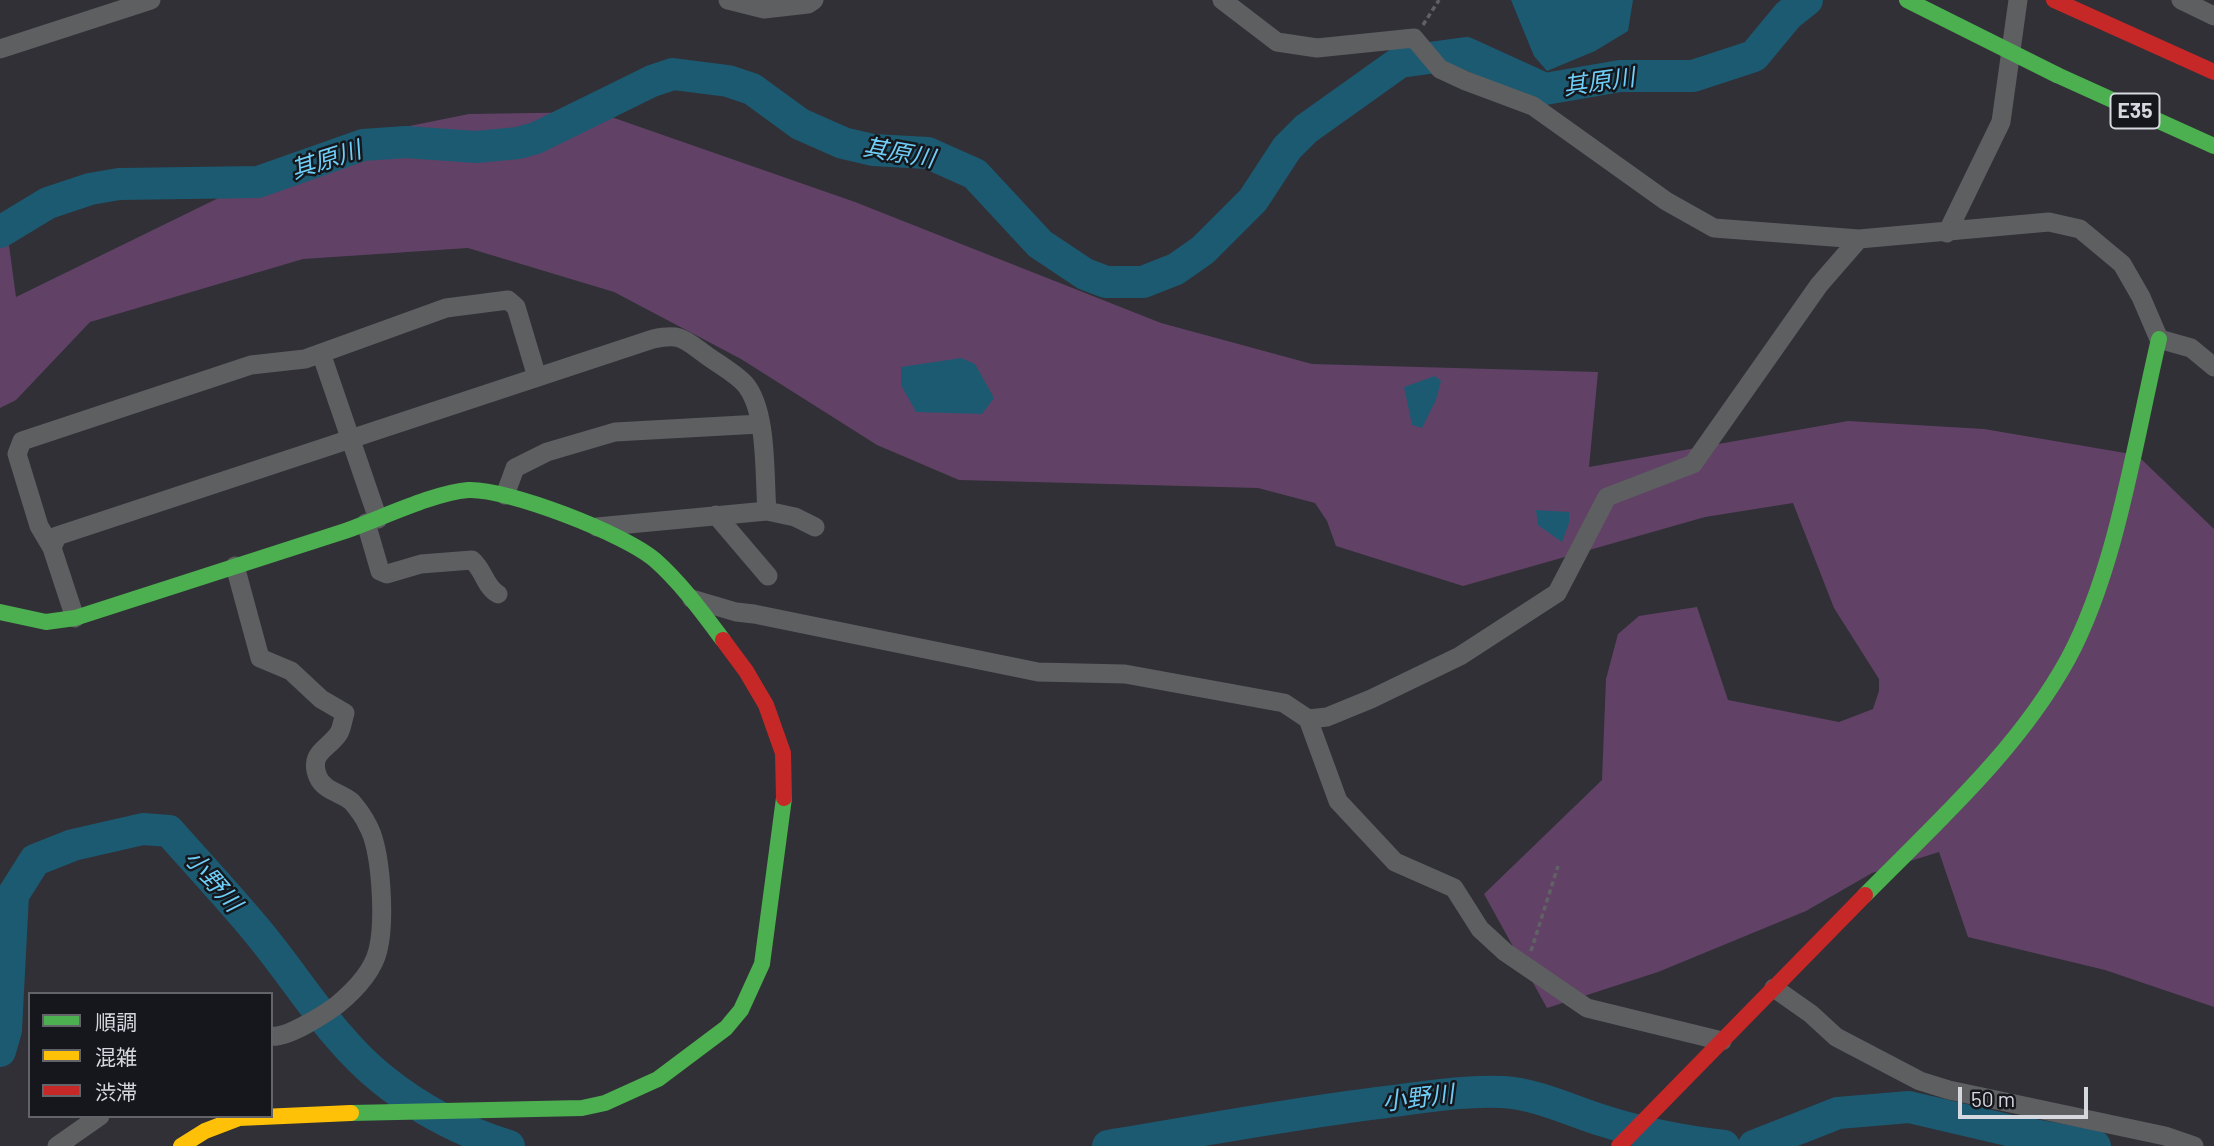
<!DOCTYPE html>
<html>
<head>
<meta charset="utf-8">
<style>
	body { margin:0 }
	#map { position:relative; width:2214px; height:1146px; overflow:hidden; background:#303036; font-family:Barlow,"Noto Sans JP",sans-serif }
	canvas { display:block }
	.legend { position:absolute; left:28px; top:992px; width:245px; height:126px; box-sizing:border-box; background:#16171c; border:2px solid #63646a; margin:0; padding:9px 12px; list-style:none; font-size:21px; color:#d6d8e0 }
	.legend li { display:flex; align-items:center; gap:14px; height:35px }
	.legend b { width:35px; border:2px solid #63646a }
	.scale { position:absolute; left:1958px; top:1087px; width:130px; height:32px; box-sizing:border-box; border:4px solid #d6d8e0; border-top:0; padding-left:9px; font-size:21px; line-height:24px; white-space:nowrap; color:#d6d8e0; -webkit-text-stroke:5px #16171c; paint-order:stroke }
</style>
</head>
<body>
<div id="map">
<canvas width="2214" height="1146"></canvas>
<ul class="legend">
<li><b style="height:9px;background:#4caf50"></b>順調</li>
<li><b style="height:9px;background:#ffc107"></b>混雑</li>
<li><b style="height:9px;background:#c62828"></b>渋滞</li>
</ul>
<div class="scale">50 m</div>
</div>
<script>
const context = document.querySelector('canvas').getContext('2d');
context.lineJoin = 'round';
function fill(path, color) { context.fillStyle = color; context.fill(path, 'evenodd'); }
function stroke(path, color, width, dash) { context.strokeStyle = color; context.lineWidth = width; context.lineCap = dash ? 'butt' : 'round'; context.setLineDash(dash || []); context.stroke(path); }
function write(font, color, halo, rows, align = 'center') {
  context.font = font + ' Barlow,"Noto Sans JP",sans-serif'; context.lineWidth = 5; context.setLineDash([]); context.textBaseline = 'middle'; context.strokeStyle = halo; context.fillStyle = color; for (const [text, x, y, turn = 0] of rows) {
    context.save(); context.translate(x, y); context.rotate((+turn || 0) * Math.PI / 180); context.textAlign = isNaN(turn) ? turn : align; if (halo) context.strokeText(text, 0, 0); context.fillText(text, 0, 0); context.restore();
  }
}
const forest = new Path2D(`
	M597 112 855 202 1161 323 1312 364 1598 372 1589 467 1848 421 1984 429 2137 455 2214 529V1007L2105 970 1968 937 1939 852 1872 873 1806 911 1658 972 1547 1008 1484 894 1602 780 1606 679 1618 634 1639 616 1697 607 1728 700 1839 722 1873 709 1879 691V679L1834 608 1793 503 1705 517 1463 586 1336 546 1327 521 1315 503 1258 488 959 480 877 445 741 359 614 292 468 248 303 259 90 322 16 400 0 408V242L8 238 16 297 335 141 469 114Z`);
const water = new Path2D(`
	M1511 0H1633L1628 31 1595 51 1547 71 1534 56Z
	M961 358 975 364 994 398 982 414 916 412 901 385V367Z
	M1435 376 1441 381 1436 400 1422 428 1412 425 1404 387Z
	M1536 510 1569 512V523L1562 542 1538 525Z`);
const river = new Path2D(`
	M0 232 48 203 90 189 119 184 258 182 363 145 406 142 476 147 518 143 536 138 652 81 673 74 728 81 752 89 800 124 843 143 873 150 928 153 975 174 1040 244 1085 274 1106 282H1143L1176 269 1203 250 1253 200 1287 148 1306 129 1400 62 1466 53 1545 89 1620 76H1693L1754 56 1788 15 1807 0
	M0 1051 6 1030 13 895 35 860 73 845 143 829 169 831C199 865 229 897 258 932 298 980 332 1039 382 1079 419 1109 463 1132 509 1146
	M1108 1146C1201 1131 1293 1113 1386 1102 1425 1097 1464 1090 1503 1092 1538 1094 1571 1111 1604 1121 1644 1134 1683 1141 1724 1146
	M1754 1146 1838 1113 1909 1107 2012 1131 2095 1146`);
const path = new Path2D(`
	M1423 25 1439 0
	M1531 951 1558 866`);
const street = new Path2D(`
	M728 0 764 9 808 4 814 0
	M1222 0 1277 42 1317 48 1414 38 1440 69 1466 81 1533 106 1666 201 1714 228 1859 239 2049 222 2080 229 2122 264 2141 297 2159 339 2191 348 2214 367
	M2181 0 2214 16
	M0 49 151 0
	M1947 233 2001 122 2018 0
	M321 353 378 519
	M505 495 515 468 547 452 615 432 760 424
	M767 511 795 517 815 527
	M716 515 768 576
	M366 523 380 571 387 574 421 564 472 560C484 570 485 587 498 594
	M52 548 57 536 653 339C681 333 684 339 706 355 718 364 735 373 745 384 768 411 764 476 767 511L597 527
	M235 566 260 658 291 671 321 699 345 713C343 719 342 728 339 733 329 749 308 752 318 777 324 791 342 793 352 802 357 808 364 817 367 824 382 849 385 921 378 950 373 971 354 991 337 1005 325 1014 286 1039 271 1036
	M692 599 736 612 754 614 1038 672 1125 674 1284 703 1308 719 1338 801 1395 862 1454 888 1480 929 1505 952 1587 1008 1722 1041
	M75 618 52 548 39 526 17 454 22 441 251 365 305 359 446 308 508 300 516 307 537 377
	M1308 719 1327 717 1371 699 1460 656 1557 593 1607 497 1693 464 1819 285 1859 239
	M1774 988 1811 1014 1836 1037 1920 1081 1949 1090 2165 1136 2194 1146
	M57 1146 100 1116`);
const fast = new Path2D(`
	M2057 75 2214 146
	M0 612 46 622 75 618C164 589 253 561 342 532 378 520 432 493 468 490 507 488 625 534 655 560 681 583 702 612 723 640
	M1865 895C1937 822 2018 750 2068 659 2117 568 2135 440 2159 339
	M351 1113 582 1108 605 1103 658 1079 726 1028 741 1010 762 964 784 798`);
const slow = new Path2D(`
	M181 1146 205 1131 239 1118 351 1113`);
const jam = new Path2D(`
	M2054 0 2214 72
	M723 640 746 671 766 705 783 753 784 798
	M1619 1146 1865 895`);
const fastBridge = new Path2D(`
	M1907 0 2057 75`);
const shields = [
	[2135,111,49]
];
const shieldNames = [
	["E35",2135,111]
];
const waterNames = [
	["其原川",1599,82,-8],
	["其原川",899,153,10],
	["其原川",326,160,-18],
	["小野川",213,881,49],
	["小野川",1418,1098,-7]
];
fill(forest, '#614266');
fill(water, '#1c5a72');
stroke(river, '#1c5a72', 32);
stroke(path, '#606165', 3.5, [5, 3.5]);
stroke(street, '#5d5f61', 19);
stroke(fast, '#4caf50', 16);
stroke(slow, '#ffc107', 16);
stroke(jam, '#c62828', 16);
stroke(fastBridge, '#4caf50', 16);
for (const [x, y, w] of shields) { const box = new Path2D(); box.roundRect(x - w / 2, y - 17.5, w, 35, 5); context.fillStyle = '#16171c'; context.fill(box); stroke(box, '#d6d8e0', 2); }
write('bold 21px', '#d6d8e0', null, shieldNames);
write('italic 24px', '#6ecef7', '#16171c', waterNames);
</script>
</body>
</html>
